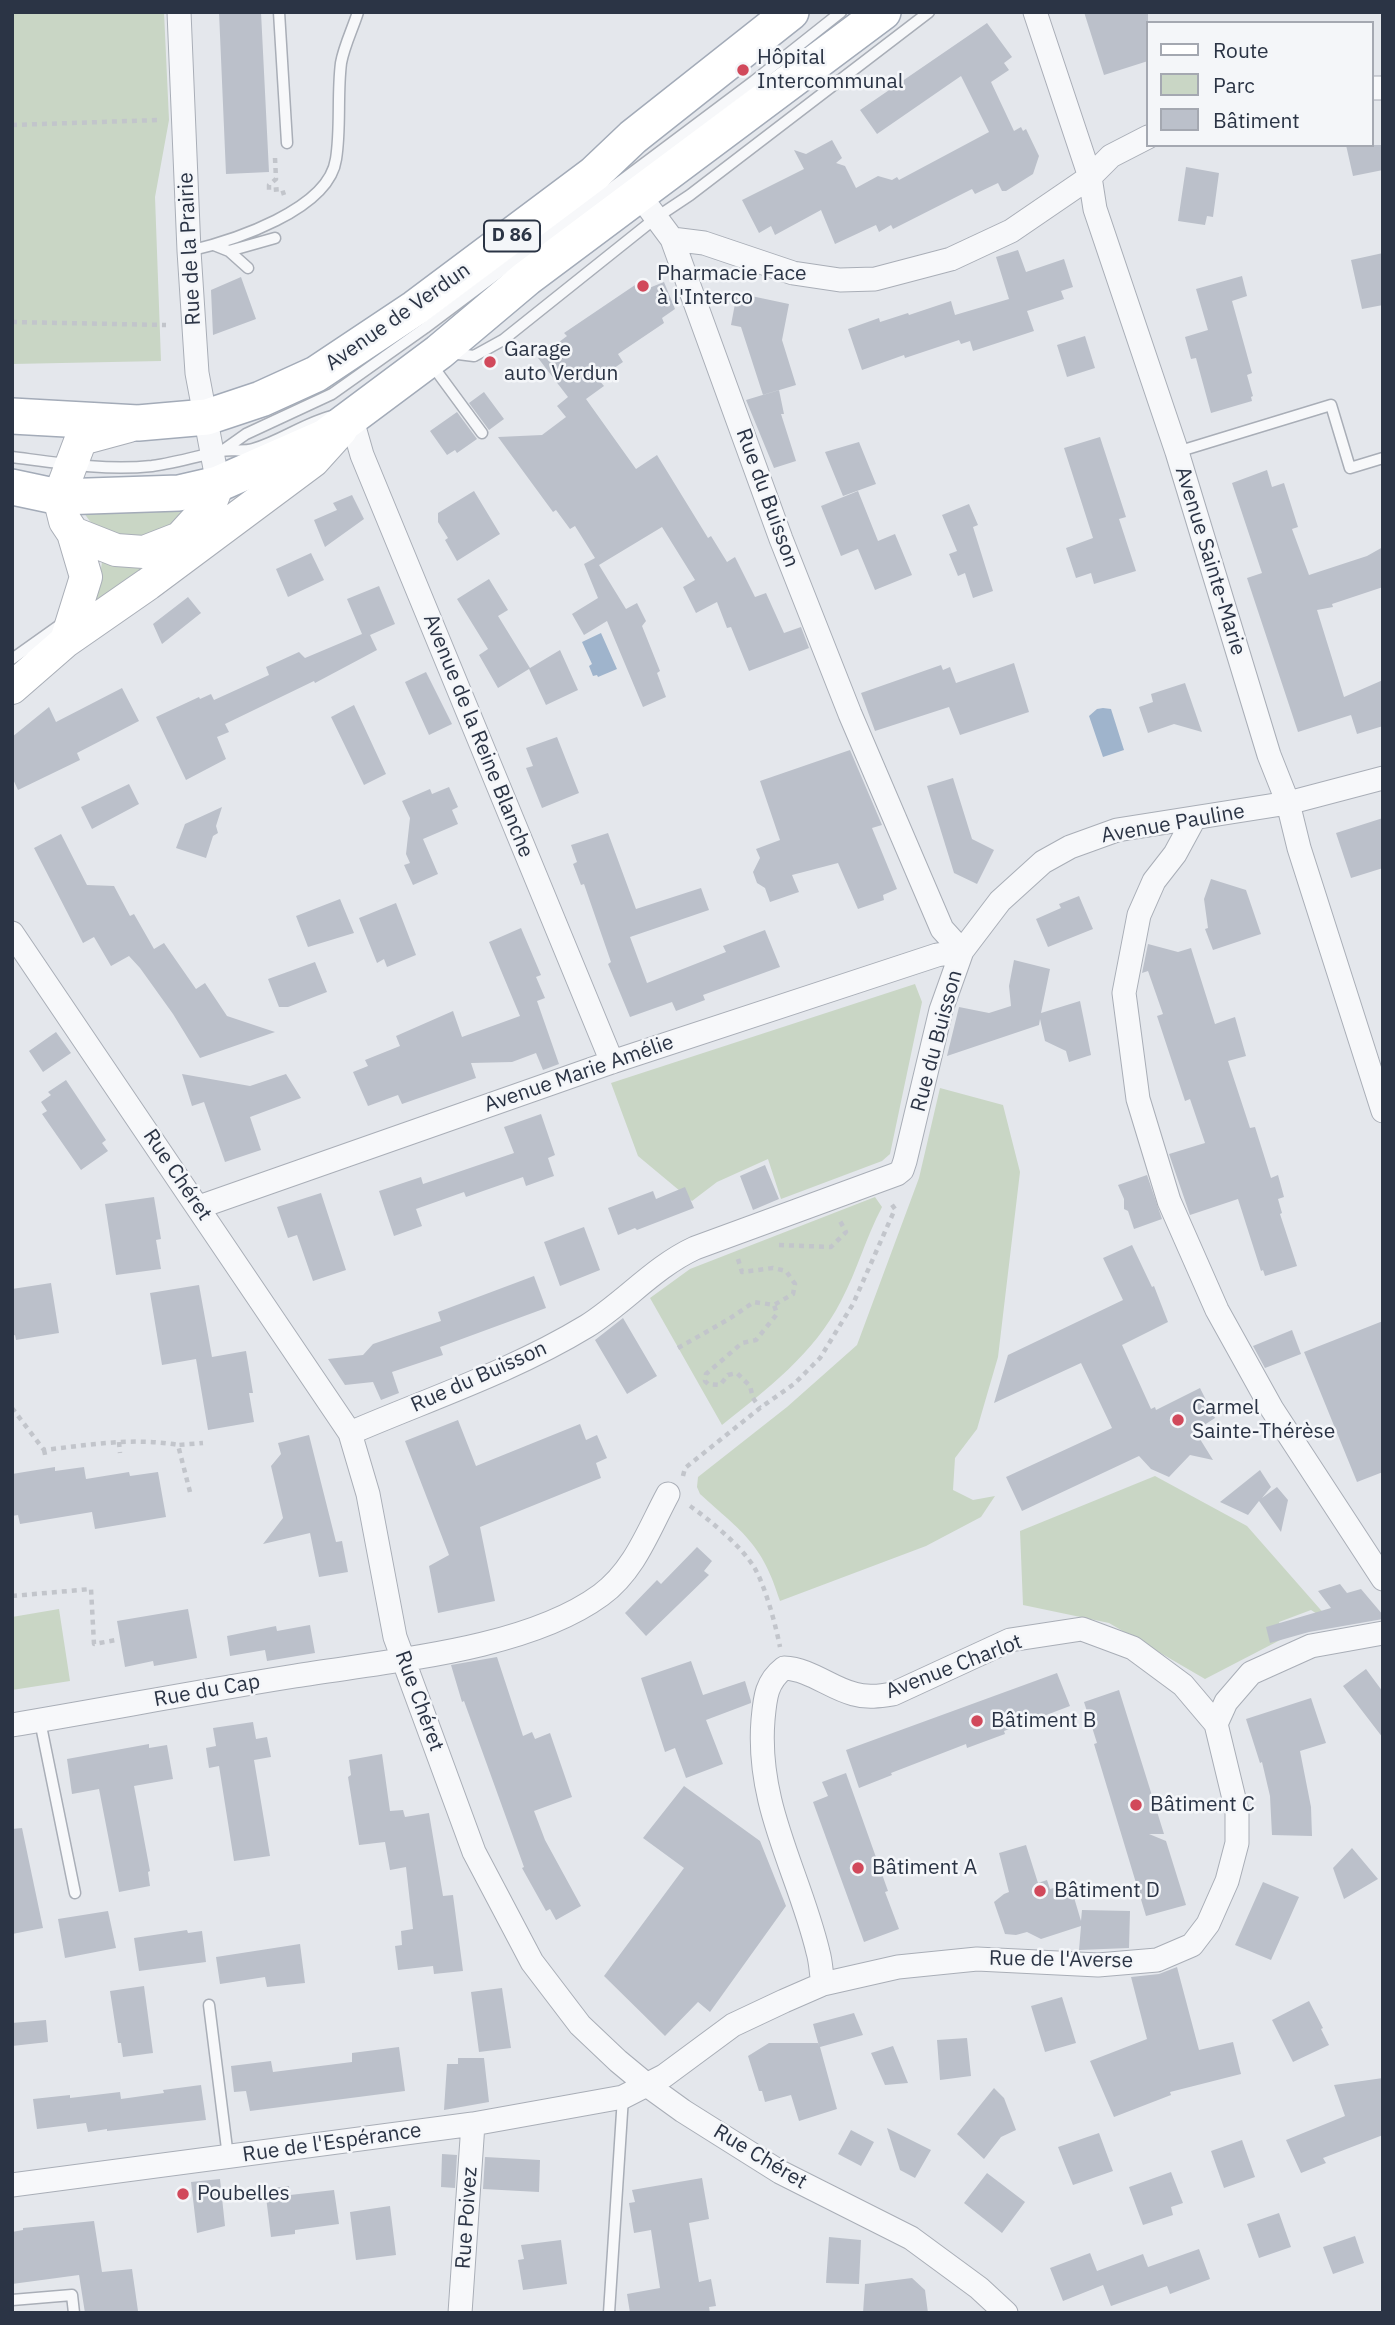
<!DOCTYPE html>
<html>
<head>
<meta charset="utf-8">
<style>
	body { margin:0 }
	#map { position:relative; width:1395px; height:2325px; overflow:hidden; background:#e4e7ec; font-family:"IBM Plex Sans",sans-serif }
	canvas { display:block }
	.frame { position:absolute; inset:0; border:14px solid #2b3445; pointer-events:none }
	.legend { position:absolute; left:1146px; top:21px; width:228px; height:126px; box-sizing:border-box; background:#f4f6f9; border:2px solid #a4a8b1; margin:0; padding:9px 12px; list-style:none; font-size:21px; color:#2b3445 }
	.legend li { display:flex; align-items:center; gap:14px; height:35px }
	.legend b { width:35px; border:2px solid #a4a8b1 }
</style>
</head>
<body>
<div id="map">
<canvas width="1395" height="2325"></canvas>
<div class="frame"></div>
<ul class="legend">
<li><b style="height:9px;background:#fff"></b>Route</li>
<li><b style="height:19px;background:#c9d6c5"></b>Parc</li>
<li><b style="height:19px;background:#bbc0ca"></b>Bâtiment</li>
</ul>
</div>
<script>
const context = document.querySelector('canvas').getContext('2d');
context.lineJoin = 'round';
function fill(path, color) { context.fillStyle = color; context.fill(path, 'evenodd'); }
function stroke(path, color, width, dash) { context.strokeStyle = color; context.lineWidth = width; context.lineCap = dash ? 'butt' : 'round'; context.setLineDash(dash || []); context.stroke(path); }
function write(font, color, halo, rows, align = 'center') {
  context.font = font + ' "IBM Plex Sans",sans-serif'; context.lineWidth = 5; context.setLineDash([]); context.textBaseline = 'middle'; context.strokeStyle = halo; context.fillStyle = color; for (const [text, x, y, turn = 0] of rows) {
    context.save(); context.translate(x, y); context.rotate((+turn || 0) * Math.PI / 180); context.textAlign = isNaN(turn) ? turn : align; if (halo) context.strokeText(text, 0, 0); context.fillText(text, 0, 0); context.restore();
  }
}
const green = new Path2D(`
	M12 12H164L169 120 155 197 161 361 12 364Z
	M184 504 186 511C178 518 170 528 161 533 138 546 95 537 84 512Z
	M102 562 143 568 144 570 96 602Z
	M915 984 922 1002 890 1154 882 1161 781 1199 768 1159 717 1182 692 1201 638 1156 611 1083Z
	M940 1088 1003 1105 1020 1172 998 1357 977 1429 955 1458 953 1490 973 1500 995 1496 981 1517 926 1546 780 1601C762 1543 743 1533 700 1494L697 1487 698 1477 787 1407 857 1345 919 1178Z
	M875 1197 882 1207C866 1237 857 1271 841 1301 814 1354 767 1389 722 1425L650 1298 690 1269Z
	M1155 1476 1247 1526 1334 1625 1311 1610 1279 1622 1284 1638 1205 1679 1109 1623 1023 1605 1020 1531Z
	M59 1609 70 1681 12 1690V1617Z`);
const water = new Path2D(`
	M601 633 617 669 598 677 597 675 593 676 589 666 592 664 582 642Z
	M1103 708 1111 709 1124 750 1103 757 1089 716 1097 709Z`);
const building = new Path2D(`
	M219 12H261L269 172 226 174Z
	M1084 12H1148V61L1104 75Z
	M987 23 1012 57 1004 63 1009 70 991 82 1014 131 1021 127 1023 131 1026 129 1039 156 1033 174 1006 191H1002L998 183 975 194 972 189 893 229 891 225 879 232 876 225 835 244 821 210 775 235 771 226 759 233 742 200 804 169 794 150 806 154 832 140 842 158 836 163 845 166 856 188 878 176 892 180 897 177 899 180 989 132 961 76 877 134 860 110Z
	M1346 145H1383V170L1353 176Z
	M1186 167 1219 173 1213 217 1207 216 1205 225 1178 221Z
	M1018 250 1026 272 1064 259 1073 287 1061 291 1064 299 1027 311 1034 331 973 351 970 341 961 344 959 340 905 358 904 355 862 370 848 329 879 318 880 322 908 313 909 315 951 301 955 315 1009 299 996 257Z
	M1383 253V305L1362 309 1351 260Z
	M1242 276 1247 296 1232 301 1252 373 1247 375 1253 396 1251 397 1252 401 1211 413 1196 358 1191 359 1185 337 1208 330 1196 289Z
	M241 277 256 319 213 335 211 290Z
	M664 282 675 309 662 318 664 323 618 354 623 362 598 379 604 386 586 399 636 469 657 455 708 538 711 536 727 562 735 557 755 597 766 593 784 633 801 627 809 648 749 671 731 627 727 628 717 602 696 613 683 587 695 580 662 527 599 565 626 609 637 603 646 621 642 626 660 671 657 673 666 697 643 707 607 621 584 635 572 614 598 598 584 564 595 558 575 526 570 529 556 510 553 512 498 437 542 435 566 417 557 406 568 397 538 358 567 336 564 333 638 283 649 288Z
	M737 293 789 304 782 340 796 385 763 395 741 327 731 325Z
	M1085 336 1095 368 1067 377 1057 345Z
	M779 390 784 414H781L796 461 774 468 746 400Z
	M484 392 504 419 489 430 469 403Z
	M457 412 477 439 457 453 455 450 447 455 430 431Z
	M1100 437 1126 517 1119 519 1136 571 1094 584 1091 573 1076 578 1066 548 1093 538 1064 448Z
	M859 442 876 484 843 496 825 452Z
	M1267 470 1272 487 1284 483 1298 527 1292 529 1309 575 1367 556 1383 547V587L1332 604 1333 607 1317 610 1344 697 1383 680V726L1357 734 1351 715 1298 732 1247 578 1262 573 1232 483Z
	M474 491 500 534 457 561 445 540 448 538 438 522V513Z
	M858 491 878 541 895 534 912 575 875 590 858 549 841 556 821 506Z
	M352 495 364 519 325 547 314 520 337 510 333 503Z
	M969 504 978 525 973 527 993 591 973 598 965 573 958 576 949 554 957 551 942 515Z
	M311 553 324 580 288 597 276 569Z
	M489 579 508 610 498 616 530 668 560 650 578 690 546 705 529 669 498 688 479 655 488 649 457 599Z
	M379 586 395 624 370 635 377 650 315 683 314 681 225 724 229 732 217 737 226 759 186 780 156 717 199 697 200 699 211 694 214 700 269 675 266 667 299 652 305 658 362 634 347 599Z
	M188 597 201 613 162 644 153 624Z
	M1014 663 1029 712 960 735 949 707 875 731 861 693 941 665 943 670 950 667 956 683Z
	M426 672 452 724 429 735 405 682Z
	M1185 683 1202 732 1174 724 1148 733 1139 707 1153 702 1151 694Z
	M122 688 139 721 77 753 80 760 18 790 12 777V737L49 707 56 722Z
	M354 705 386 774 364 785 331 717Z
	M557 737 579 793 542 808 526 768 533 766 526 748Z
	M850 750 882 825 872 828 897 889 883 895 884 900 858 909 838 863 792 875 799 892 770 902 765 888 757 883 753 872 760 858 756 849 780 840 760 781Z
	M953 778 972 839 994 850 977 884 954 873 927 786Z
	M129 784 139 804 92 829 81 807Z
	M449 787 458 807 452 810 458 824 423 839 438 874 413 885 404 865 410 863 406 854 410 818 402 801 430 789 432 794Z
	M222 807 216 826 218 833 213 836 206 858 176 848 185 824Z
	M1383 818V868L1351 878 1336 833Z
	M608 833 636 909 701 888 709 910 630 937 647 983 726 952 723 946 765 930 780 967 703 995 705 1000 676 1011 672 1002 630 1017 608 964 611 962 584 884 581 885 573 864 577 862 571 845Z
	M61 834 87 885 114 886 130 916 134 914 154 949 164 943 196 989 205 983 227 1016 275 1032 200 1058 173 1014 140 968 129 956 111 966 94 937 83 943 34 848Z
	M1211 879 1246 890 1261 934 1213 950 1205 929 1208 928 1204 899Z
	M1079 896 1093 929 1048 947 1036 919 1061 908 1059 904Z
	M340 899 354 933 308 947 296 916Z
	M396 903 416 955 387 967 384 959 377 963 359 918Z
	M521 928 541 975 536 977 545 998 537 1001 559 1064 543 1070 536 1053 512 1062 471 1063 476 1078 402 1104 398 1095 368 1106 353 1072 368 1066 365 1060 400 1046 396 1036 453 1011 462 1037 520 1016 489 942Z
	M1148 944 1178 952 1191 948 1215 1024 1235 1017 1246 1056 1228 1061 1250 1128 1255 1127 1271 1178 1278 1175 1284 1197 1278 1199 1282 1213 1280 1214 1297 1266 1265 1276 1263 1270 1261 1271 1238 1199 1190 1215 1169 1154 1205 1143 1190 1099 1185 1101 1157 1016 1163 1014 1148 971 1142 973Z
	M1014 960 1050 969 1041 1013 1080 1001 1091 1055 1069 1062 1066 1051 1045 1041 1040 1019 1039 1025 947 1056 959 1007 989 1013 1011 1006 1009 986Z
	M315 962 327 992 288 1007H279L268 979Z
	M56 1032 71 1053 43 1072 29 1051Z
	M182 1074 250 1086 286 1074 301 1098 250 1117 261 1150 225 1162 204 1102 192 1106Z
	M66 1080 106 1140 102 1143 108 1151 81 1170 42 1114 47 1111 41 1102 51 1095 48 1092Z
	M541 1114 555 1155 548 1158 554 1176 526 1186 523 1177 466 1197 464 1192 416 1209 422 1226 394 1236 379 1191 421 1177 423 1184 514 1153 504 1127Z
	M765 1165 779 1199 753 1210 740 1176Z
	M1147 1175 1162 1219 1134 1229 1128 1211 1124 1209V1199L1118 1185Z
	M685 1187 694 1208 637 1230 635 1228 618 1235 608 1208 653 1191 656 1199Z
	M321 1193 346 1270 313 1281 297 1235 288 1238 277 1207Z
	M154 1197 161 1239 156 1240 161 1269 116 1275 105 1204Z
	M584 1227 600 1270 560 1286 544 1242Z
	M1132 1245 1152 1287 1154 1286 1168 1322 1122 1345 1151 1409 1155 1407 1156 1410 1200 1388 1215 1418 1195 1431 1213 1460 1190 1455 1169 1477 1151 1469 1139 1456 1022 1511 1006 1477 1112 1428 1081 1363 994 1403 1008 1355 1123 1300 1103 1258Z
	M534 1276 546 1308 440 1347 443 1355 392 1372 399 1393 381 1400 373 1382 345 1385 328 1359 363 1355 373 1344 441 1321 438 1312Z
	M51 1283 59 1333 16 1340 15 1335 12 1336V1289Z
	M199 1285 212 1357 246 1351 253 1393H249L254 1422 208 1430 196 1359 162 1365 150 1293Z
	M623 1318 657 1376 627 1394 595 1340Z
	M1383 1321V1472L1357 1482 1304 1352Z
	M1292 1330 1301 1354 1265 1368 1253 1346Z
	M458 1420 476 1466 580 1424 586 1440 597 1435 607 1458 596 1463 601 1478 480 1527 495 1601 438 1613 429 1566 449 1555 405 1441Z
	M309 1435 336 1542 342 1541 348 1572 319 1577 310 1533 263 1544 283 1518 271 1466 281 1454 278 1443Z
	M55 1467V1471L84 1467 86 1479 129 1472 130 1476 158 1472 166 1517 95 1529 92 1512 20 1524 18 1515 12 1516V1474Z
	M1260 1470 1271 1487 1262 1498 1277 1487 1288 1500 1281 1532 1259 1501 1248 1515 1220 1502Z
	M697 1547 712 1561 704 1571 709 1575 646 1636 625 1613 657 1580 661 1584Z
	M1340 1584 1347 1593 1361 1589 1383 1615V1619L1309 1632 1270 1643 1266 1627 1331 1608 1318 1591Z
	M188 1609 197 1658 154 1666 153 1661 125 1667 117 1621Z
	M310 1625 315 1653 267 1661 265 1650 230 1656 227 1636 276 1626 277 1631Z
	M497 1657 523 1736 532 1732 535 1739 550 1733 572 1797 534 1811 545 1840 581 1906 556 1920 550 1909 546 1911 522 1868 524 1867 464 1701 462 1702 451 1665Z
	M691 1661 703 1695 745 1681 751 1701V1703L706 1720 723 1764 686 1778 675 1748 665 1752 641 1678Z
	M1366 1669 1383 1692V1738L1343 1686Z
	M1057 1673 1070 1706 1004 1731 1005 1734 967 1748 966 1744 891 1773 892 1775 859 1788 846 1750Z
	M1119 1690 1164 1834H1149L1166 1841 1186 1905 1146 1916 1094 1744 1097 1743 1084 1702Z
	M1311 1698 1326 1743 1300 1751 1311 1807 1312 1836 1272 1835 1270 1796 1262 1762 1260 1763 1246 1719Z
	M253 1722 256 1739 267 1737 271 1757 254 1760 270 1856 234 1861 219 1766 209 1768 206 1748 216 1746 213 1728Z
	M149 1744V1748L167 1745 173 1779 134 1786 150 1871 148 1872 150 1886 119 1892 99 1789 72 1794 67 1759Z
	M382 1754 390 1811 403 1810 405 1817 429 1813 443 1896 453 1895 463 1971 434 1974 433 1966 398 1970 395 1946 402 1945 401 1931 413 1929 406 1867 390 1870 385 1842 359 1845 348 1777 351 1775 349 1760Z
	M846 1773 888 1891 885 1892 899 1929 864 1942 813 1802 828 1796 822 1782Z
	M684 1786 760 1841 786 1906 710 2012 698 2002 665 2036 604 1976 684 1868 643 1838Z
	M22 1828 43 1928 12 1934V1829Z
	M1026 1845 1038 1883 1047 1880 1050 1889 1070 1884 1081 1921 1082 1910 1130 1911 1129 1948 1079 1950 1081 1926 1041 1939 1027 1932 1016 1935 1005 1934 994 1902 1004 1894 1009 1892 999 1853Z
	M1352 1848 1378 1879 1344 1899 1333 1868Z
	M1263 1882 1299 1897 1271 1960 1235 1945Z
	M108 1911 116 1948 65 1958 58 1919Z
	M187 1930 188 1933 202 1931 206 1962 139 1971 134 1938Z
	M300 1944 305 1983 267 1987 265 1977 220 1984 216 1957Z
	M1177 1967 1199 2050 1233 2042 1241 2074 1170 2092 1171 2095 1114 2117 1090 2061 1147 2039 1131 1977 1159 1974Z
	M144 1986 153 2053 123 2057 121 2043H118L110 1991Z
	M502 1988 511 2048 479 2052 471 1992Z
	M1062 1997 1076 2043 1045 2052 1031 2006Z
	M1309 2001 1323 2028 1321 2029 1329 2045 1293 2062 1272 2020Z
	M854 2013 863 2035 820 2047 837 2109 799 2121 791 2095 765 2102 762 2091H759L748 2056 769 2043H818L819 2046 813 2024Z
	M46 2020 48 2042 12 2046V2023Z
	M967 2038 971 2076 940 2080 937 2040Z
	M893 2046 908 2083 885 2085 871 2053Z
	M399 2047 405 2091 250 2111 246 2091 234 2092 231 2066 271 2061 273 2072 352 2062V2053Z
	M458 2058H484L489 2102 444 2110 447 2064H458Z
	M1383 2078V2135L1323 2158 1326 2163 1301 2173 1286 2140 1345 2116 1334 2085Z
	M201 2085 206 2120 107 2131V2129L88 2132 86 2123 37 2129 33 2099 70 2095V2098L120 2092 121 2099 164 2093 163 2090Z
	M994 2088 1004 2098 1016 2130 1001 2137 984 2159 957 2134Z
	M887 2128 931 2150 915 2178 900 2170Z
	M851 2130 874 2142 861 2166 838 2154Z
	M1099 2133 1113 2171 1073 2185 1058 2147Z
	M1242 2140 1255 2177 1224 2188 1211 2151Z
	M442 2154 457 2155 455 2188 441 2187Z
	M485 2157 540 2160 539 2192 483 2189Z
	M1171 2172 1183 2203 1171 2207 1173 2215 1143 2225 1129 2187Z
	M987 2173 1025 2202 1002 2233 964 2203Z
	M702 2178 709 2219 689 2223 699 2282 711 2279 716 2306 709 2307 710 2313H630L627 2294 660 2288 651 2230 634 2233 629 2203 635 2202 632 2190Z
	M220 2179 225 2226 197 2233 191 2182Z
	M289 2186 290 2195 334 2190 339 2224 295 2230V2234L271 2237 265 2189Z
	M390 2206 396 2255 356 2260 350 2212Z
	M1279 2213 1291 2247 1259 2258 1247 2224Z
	M94 2221 102 2272 132 2269 138 2311 136 2313H85L79 2275 12 2284V2232L23 2230V2228Z
	M1355 2236 1364 2263 1333 2274 1323 2247Z
	M829 2237 861 2240 859 2284 826 2283Z
	M561 2240 567 2284 523 2290 518 2260 524 2259 521 2245Z
	M1199 2249 1210 2279 1170 2294 1167 2286 1111 2306 1103 2285 1063 2301 1050 2268 1090 2253 1097 2271 1143 2254 1148 2267Z
	M912 2278 925 2290 928 2313H863L865 2284Z`);
const path = new Path2D(`
	M12 125 160 120
	M275 158 276 179 269 185V190L282 189 284 195
	M12 322 166 325
	M779 1245 831 1247 846 1232 840 1221
	M738 1259 742 1272 773 1268 786 1271 795 1284 793 1294 774 1305
	M678 1348 729 1319 754 1302 774 1305 777 1314 756 1340 742 1343 706 1374 705 1381 708 1384 720 1385 728 1375 737 1373 750 1386 753 1398 760 1408
	M12 1408 44 1450C88 1445 134 1437 178 1445
	M119 1442 120 1453
	M44 1450 46 1459
	M683 1476 685 1468 760 1408 794 1384 820 1358 853 1304 895 1209 890 1202
	M190 1492 178 1445 203 1443
	M690 1506C710 1520 741 1546 754 1567 765 1585 776 1626 780 1647
	M12 1596 91 1589 94 1644 116 1640`);
const lane = new Path2D(`
	M279 12 287 143
	M214 245 229 251 275 238
	M189 251C232 241 329 210 336 159 341 128 337 95 341 63 344 46 353 28 358 12
	M229 251 248 268
	M450 353 474 356 503 340 657 217 690 195 929 12
	M432 365 482 433
	M222 451 246 434 332 394 425 328 754 81 841 12
	M1177 452 1331 405 1350 468 1383 458
	M12 457C58 463 105 471 152 466 175 463 198 456 221 451 231 449 243 452 253 449 281 441 304 423 332 416
	M12 659 64 622
	M40 1721 75 1893
	M209 2005 228 2157
	M12 2300 72 2295 74 2313
	M609 2313 623 2097`);
const street = new Path2D(`
	M179 12 189 251 197 373 218 484
	M1035 12 1090 177 1095 209 1177 452 1269 755 1288 803 1299 848 1383 1111
	M1372 88H1383
	M640 196 672 239 781 539 850 714 942 929 962 951
	M672 239 704 243 793 273 840 280 875 279 951 259 1011 231 1090 177 1111 156 1148 137
	M360 409 354 427 362 455 612 1062
	M1194 819 1175 854 1154 881 1139 915 1124 993 1138 1099 1169 1201 1217 1310 1272 1409 1383 1579
	M12 933 350 1433 368 1494 395 1637 474 1852 532 1962 580 2025 618 2061 647 2085 683 2111 780 2172 911 2238 979 2288 1006 2313
	M199 1207 612 1062 937 955 962 951
	M350 1433C429 1399 513 1371 587 1326 625 1302 654 1267 695 1248L897 1174 902 1170 905 1161 941 1010 962 951 1000 901 1043 862 1070 847 1117 830 1288 803 1383 778
	M12 1725C107 1709 201 1691 295 1676 387 1661 526 1650 601 1595 635 1570 649 1529 668 1494
	M823 1984C821 1973 821 1962 818 1952 799 1872 756 1806 763 1720 765 1698 766 1682 784 1668 810 1669 830 1688 854 1694 867 1698 880 1696 893 1694L1010 1640 1082 1629 1133 1648 1183 1685 1216 1724
	M12 2185 473 2124 623 2097 664 2076 733 2025 784 2001 823 1984 898 1967 977 1959 1098 1965 1157 1960 1192 1945 1208 1924 1227 1881 1237 1843V1811L1216 1724 1226 1702 1251 1673 1311 1646 1383 1633
	M460 2313 473 2124`);
const secondary = new Path2D(`
	M73 533 116 550 144 552 180 538
	M167 557 180 538 210 505 218 484
	M66 641 86 577 73 533 65 521 59 497 81 439 129 426
	M12 688 66 641 148 584 313 461 341 430`);
const primary = new Path2D(`
	M12 416 138 423 207 417 261 399 316 374 415 308 594 174 633 137 791 12
	M12 487 59 497 179 493 218 484 325 437 439 352 527 278 883 12`);
const markers = [
	[743,70,7,"#d1495b"],
	[643,286,7,"#d1495b"],
	[490,362,7,"#d1495b"],
	[1178,1420,7,"#d1495b"],
	[977,1721,7,"#d1495b"],
	[1136,1805,7,"#d1495b"],
	[858,1868,7,"#d1495b"],
	[1040,1891,7,"#d1495b"],
	[183,2194,7,"#d1495b"]
];
const shields = [
	[512,236,56]
];
const shieldNames = [
	["D 86",512,236]
];
const poiNames = [
	["Hôpital",757,58],
	["Intercommunal",757,82],
	["Pharmacie Face",657,274],
	["à l'Interco",657,298],
	["Garage",504,350],
	["auto Verdun",504,374],
	["Carmel",1192,1408],
	["Sainte-Thérèse",1192,1432],
	["Bâtiment B",991,1721],
	["Bâtiment C",1150,1805],
	["Bâtiment A",872,1868],
	["Bâtiment D",1054,1891],
	["Poubelles",197,2194]
];
const streetNames = [
	["Rue de la Prairie",190,249,-93],
	["Avenue de Verdun",398,317,-35],
	["Rue du Buisson",767,498,70],
	["Avenue Sainte-Marie",1210,561,73],
	["Avenue de la Reine Blanche",478,736,68],
	["Avenue Pauline",1173,824,-10],
	["Rue du Buisson",937,1041,-75],
	["Avenue Marie Amélie",579,1074,-19],
	["Rue Chéret",177,1175,56],
	["Rue du Buisson",479,1377,-24],
	["Avenue Charlot",954,1667,-21],
	["Rue du Cap",207,1691,-10],
	["Rue Chéret",419,1701,70],
	["Rue de l'Averse",1061,1960,1],
	["Rue de l'Espérance",332,2143,-8],
	["Rue Chéret",760,2157,31],
	["Rue Poivez",467,2218,-86]
];
fill(green, '#c9d6c5');
fill(water, '#9fb4cc');
fill(building, '#bbc0ca');
stroke(lane, '#a9aeb7', 13);
stroke(street, '#a9aeb7', 25);
stroke(secondary, '#a9aeb7', 34);
stroke(primary, '#a3abb8', 38);
stroke(path, '#c2c5cb', 4.5, [5, 5]);
stroke(lane, '#f7f8fa', 10);
stroke(street, '#f7f8fa', 23);
stroke(secondary, '#fff', 32);
stroke(primary, '#fff', 35);
for (const [x, y, r, color] of markers) { const dot = new Path2D(); dot.arc(x, y, r, 0, 2 * Math.PI); context.fillStyle = color; context.fill(dot); stroke(dot, '#f4f6f9', 2.5); }
for (const [x, y, w] of shields) { const box = new Path2D(); box.roundRect(x - w / 2, y - 15.5, w, 31, 5); context.fillStyle = '#f4f6f9'; context.fill(box); stroke(box, '#2b3445', 2); }
write('bold 19px', '#2b3445', null, shieldNames);
write('21px', '#2b3445', '#f4f6f9', poiNames, 'left');
write('21px', '#2b3445', '#f4f6f9', streetNames);
</script>
</body>
</html>
